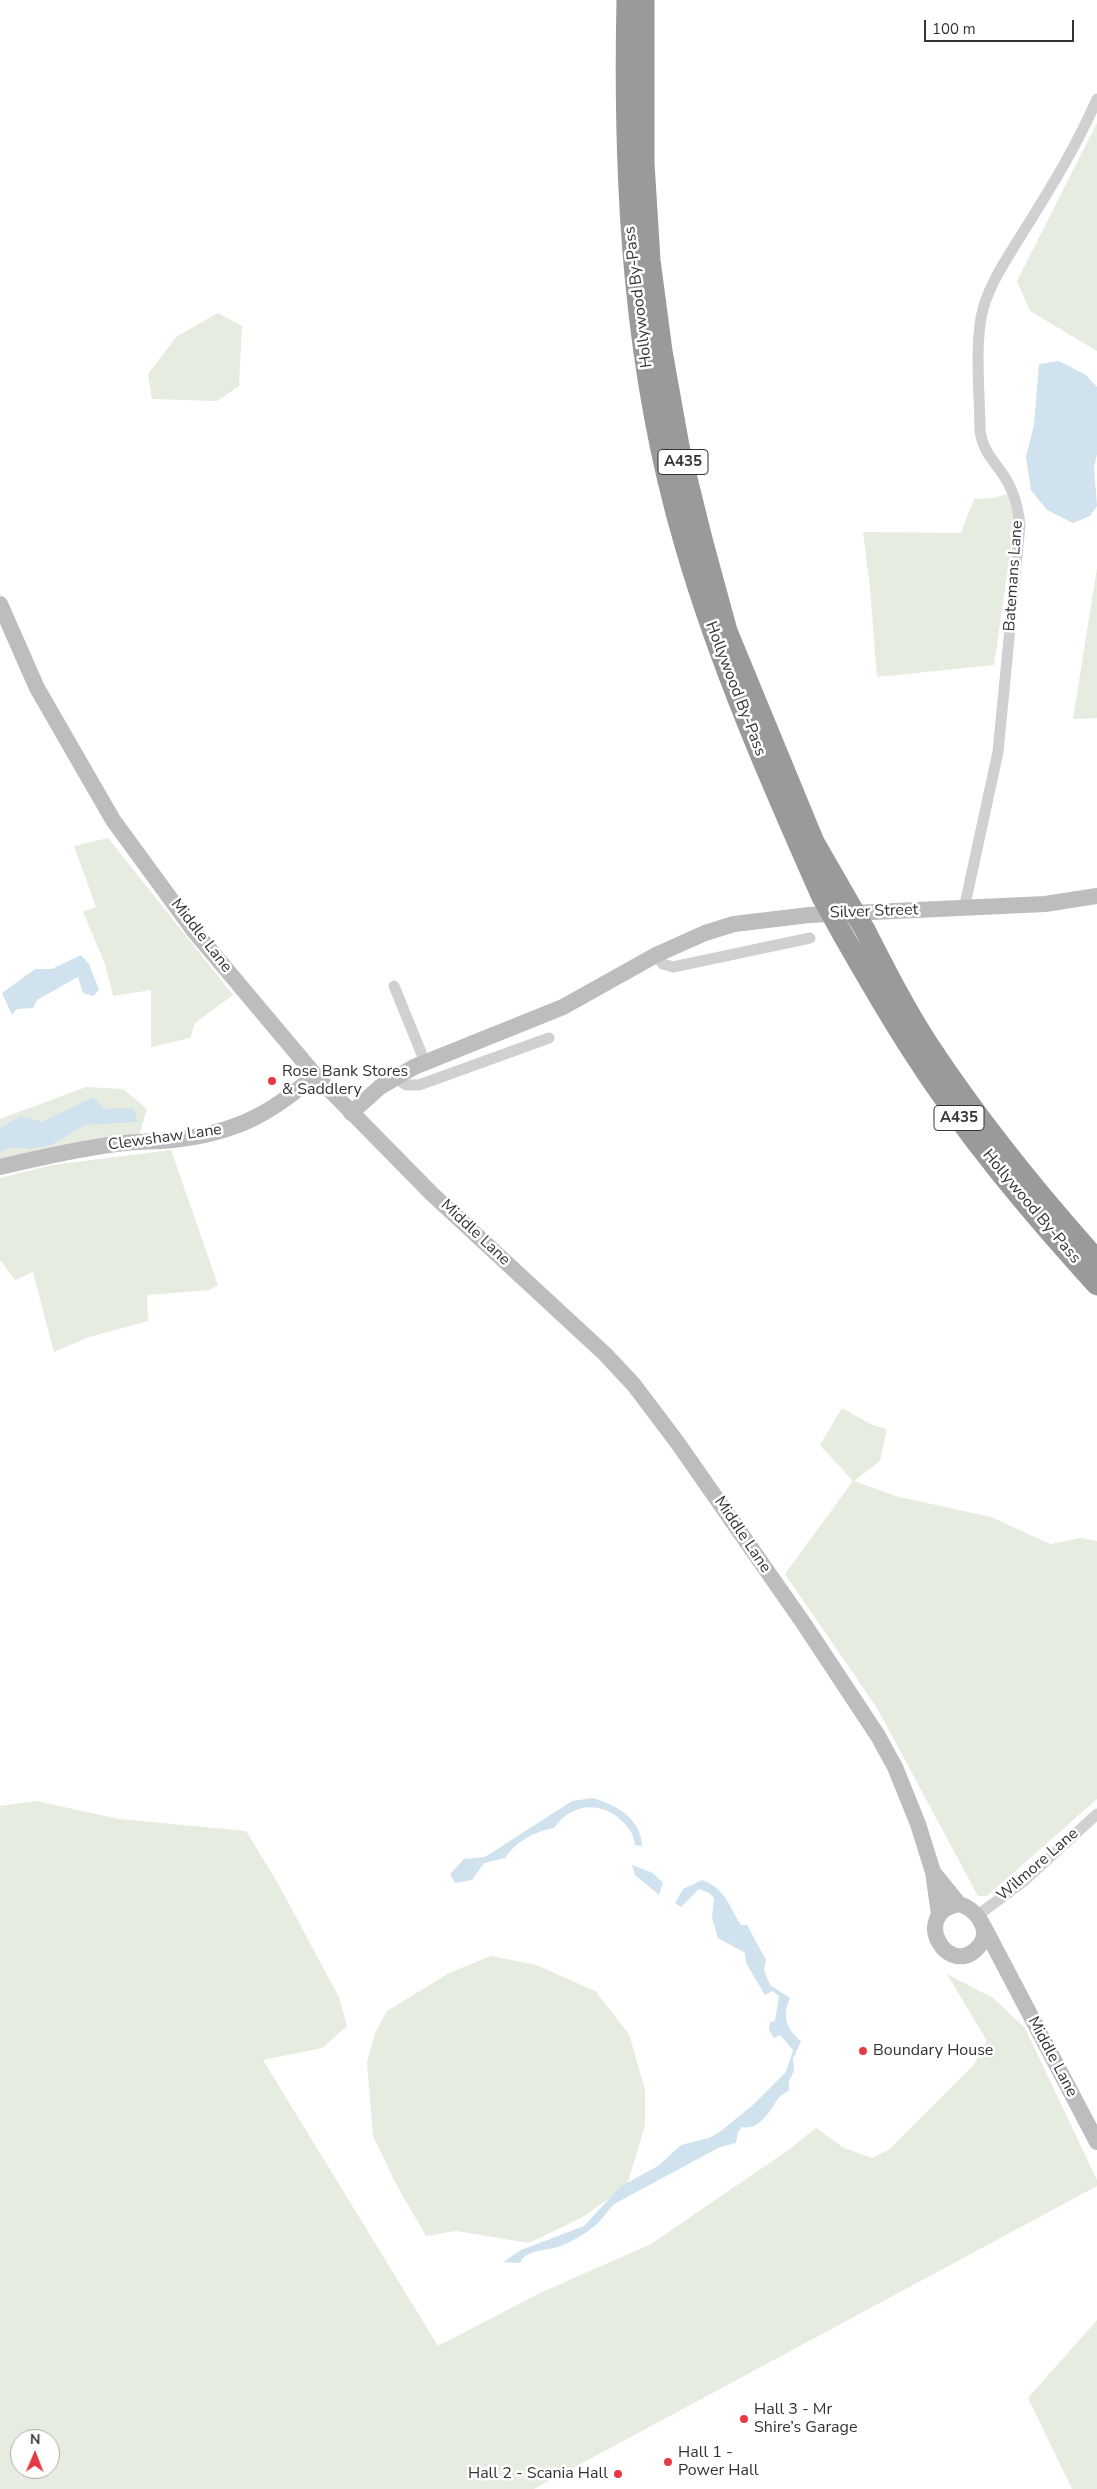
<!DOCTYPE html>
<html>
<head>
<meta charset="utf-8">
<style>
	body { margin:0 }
	#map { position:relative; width:1097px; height:2489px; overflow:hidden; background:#fff; font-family:"Nunito Sans",sans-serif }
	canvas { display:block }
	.north { position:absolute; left:10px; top:2429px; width:50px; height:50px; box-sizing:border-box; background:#fff; border:1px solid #adadad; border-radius:50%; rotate:1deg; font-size:14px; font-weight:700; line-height:20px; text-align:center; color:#333 }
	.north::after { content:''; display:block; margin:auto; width:18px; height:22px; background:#e63946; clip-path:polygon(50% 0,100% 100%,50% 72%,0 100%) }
	.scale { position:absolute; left:924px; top:20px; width:150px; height:22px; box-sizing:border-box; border:2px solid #333; border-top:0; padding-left:6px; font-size:15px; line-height:18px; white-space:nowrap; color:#333; -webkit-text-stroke:4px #fff; paint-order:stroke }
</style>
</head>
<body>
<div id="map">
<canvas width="1097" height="2489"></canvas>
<div class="north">N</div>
<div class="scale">100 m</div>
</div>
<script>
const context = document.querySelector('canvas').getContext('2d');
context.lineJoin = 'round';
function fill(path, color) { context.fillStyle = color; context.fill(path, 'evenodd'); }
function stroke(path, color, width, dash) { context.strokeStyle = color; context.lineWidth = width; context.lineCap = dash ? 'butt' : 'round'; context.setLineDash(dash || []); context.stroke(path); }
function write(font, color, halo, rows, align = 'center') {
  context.font = font + ' "Nunito Sans",sans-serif'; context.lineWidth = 5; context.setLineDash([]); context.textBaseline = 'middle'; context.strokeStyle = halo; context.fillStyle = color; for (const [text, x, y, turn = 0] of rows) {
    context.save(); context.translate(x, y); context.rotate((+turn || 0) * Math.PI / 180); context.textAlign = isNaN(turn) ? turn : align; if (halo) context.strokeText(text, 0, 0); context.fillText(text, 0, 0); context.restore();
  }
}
const green = new Path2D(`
	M1097 123V351L1030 311 1017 281Z
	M218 313 242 326 239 386 217 401 152 399 148 374 177 336Z
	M1007 494 1015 520 994 665 877 677 870 588 863 532 961 533 974 499 994 498Z
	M1097 568V718L1073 719Z
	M108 838 233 995 195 1023 190 1038 151 1047V990L113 996 105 964 83 912 96 907 74 846Z
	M86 1087 123 1089 147 1109 139 1135 0 1161V1119Z
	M171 1150 218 1285 209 1290 147 1295 148 1321 89 1337 54 1352 33 1272 15 1280 0 1260V1178L52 1165Z
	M842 1408 872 1425 887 1429 880 1461 854 1481 899 1497 991 1517 1050 1544 1081 1538 1097 1541V1799L987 1896H978L877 1708 785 1574 853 1481 820 1445Z
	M36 1801 119 1819 246 1831 276 1880 339 1997 347 2026 322 2048 263 2060 438 2346 540 2293 651 2244 787 2151 816 2128 844 2148 872 2158 890 2149 973 2066 987 2041 947 1974 993 1998 1025 2028 1097 2180V2186L534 2489H0V1806ZM20 2439H50V2469H20Z
	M491 1956 536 1965 595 1991 629 2034 645 2090V2125L628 2182 610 2198 581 2218 529 2243 456 2231 426 2236 396 2184 373 2136 367 2062 375 2033 387 2011 449 1973Z
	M1097 2320V2489H1072L1028 2398Z`);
const water = new Path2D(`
	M1059 361 1086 375 1097 387V454L1094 468 1097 506 1090 516 1073 523 1047 510 1031 490 1026 457 1034 425 1039 364Z
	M81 955 89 964 99 990 93 996 83 993 78 977 37 1000 33 1008 17 1009 12 1015 2 993 35 969H52Z
	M93 1097 105 1109 133 1108 138 1122 84 1125 52 1145 29 1149 12 1147 0 1152V1128L20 1116 42 1122Z
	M593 1798C617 1805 641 1819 642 1846L635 1845C634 1834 629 1828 622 1821 600 1800 571 1804 554 1828 534 1832 516 1841 505 1858L484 1863 472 1880 455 1883 450 1874 464 1859 485 1857 572 1801Z
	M632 1865 653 1873 663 1883 659 1895 635 1875Z
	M702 1880C726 1889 728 1905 741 1925H747L766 1960 764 1970 770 1985 790 1998C782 2016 786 2029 801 2041L793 2059 794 2071 789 2081V2090C786 2093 779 2096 777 2100 769 2112 759 2131 742 2127L738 2132 736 2143 720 2147 616 2203C608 2209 605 2216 598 2223 587 2233 572 2242 558 2247 545 2251 526 2249 520 2263L503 2262 521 2250 584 2226 620 2187 658 2166 681 2145 709 2138 721 2131 754 2104 786 2072 793 2050 780 2035 774 2038 769 2030 770 2022 775 2021 779 1996 772 1991 765 1995 746 1963 745 1953 718 1938 712 1918 714 1898 709 1893 699 1889 681 1907 675 1903 683 1889Z`);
const street = new Path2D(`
	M964 909 998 752 1020 525C1018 507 1013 488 1002 473 991 458 983 450 980 431 980 395 974 343 983 309 991 280 1010 254 1025 229 1052 186 1077 145 1097 99
	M656 955 663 964 673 967 810 938
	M394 986 425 1062
	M395 1077 406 1085H419L549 1038
	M978 1915 1024 1881 1097 1814`);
const secondary = new Path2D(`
	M0 604 37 688 113 820 194 931 315 1075 432 1194 605 1354 634 1385 677 1442 804 1624 878 1736 895 1767 918 1824 933 1872 939 1914
	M351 1113 380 1087 414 1067 563 1007 656 955 705 933 734 924 809 915 1045 904 1097 896
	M0 1167C38 1158 77 1149 116 1144 135 1141 154 1142 173 1140 234 1133 270 1115 315 1075
	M933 1872 959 1904
	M959 1904C975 1908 992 1929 980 1945 950 1983 908 1914 959 1904Z
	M984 1927 1097 2142`);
const highway = new Path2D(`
	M627 0C623 183 633 369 685 545 720 666 771 782 822 897
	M644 0V163L650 260 662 351 679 446 702 539 727 631 814 842 845 896
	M865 930C885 969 904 1007 928 1044 978 1120 1036 1192 1097 1260
	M843 935C865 973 887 1012 911 1049 965 1134 1030 1211 1097 1285`);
const highwayBridge = new Path2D(`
	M845 896 865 930
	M822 897 843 935`);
const markers = [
	[272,1081,5,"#e63946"],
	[863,2051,5,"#e63946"],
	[744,2419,5,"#e63946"],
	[668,2462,5,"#e63946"],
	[618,2474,5,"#e63946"]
];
const shields = [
	[683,462,50],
	[959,1118,50]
];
const shieldNames = [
	["A435",683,462],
	["A435",959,1118]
];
const streetNames = [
	["Hollywood By-Pass",639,297,-97],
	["Batemans Lane",1014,576,-86],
	["Hollywood By-Pass",735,689,69],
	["Silver Street",874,912,-2],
	["Middle Lane",201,936,52],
	["Clewshaw Lane",165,1138,-8],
	["Hollywood By-Pass",1031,1207,50],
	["Middle Lane",475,1233,43],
	["Middle Lane",742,1535,56],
	["Wilmore Lane",1038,1865,-41],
	["Middle Lane",1052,2057,62]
];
const poiNames = [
	["Rose Bank Stores",282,1072],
	["& Saddlery",282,1090],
	["Boundary House",873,2051],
	["Hall 3 - Mr",754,2410],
	["Shire’s Garage",754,2428],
	["Hall 1 -",678,2453],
	["Power Hall",678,2471],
	["Hall 2 - Scania Hall",608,2474,"right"]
];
fill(green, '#e6ecdf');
fill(water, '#cfe2ee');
stroke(street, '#d0d0d0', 11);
stroke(secondary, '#bdbdbd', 16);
stroke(highway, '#9a9a9a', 21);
stroke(highwayBridge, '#9a9a9a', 21);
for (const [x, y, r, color] of markers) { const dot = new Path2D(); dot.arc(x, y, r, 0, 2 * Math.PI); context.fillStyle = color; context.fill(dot); stroke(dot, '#fff', 2); }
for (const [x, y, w] of shields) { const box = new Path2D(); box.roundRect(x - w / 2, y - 12.5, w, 25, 4); context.fillStyle = '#fff'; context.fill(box); stroke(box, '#333', 1); }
write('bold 15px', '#333', null, shieldNames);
write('16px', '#333', '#fff', streetNames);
write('16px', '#333', '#fff', poiNames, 'left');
</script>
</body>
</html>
